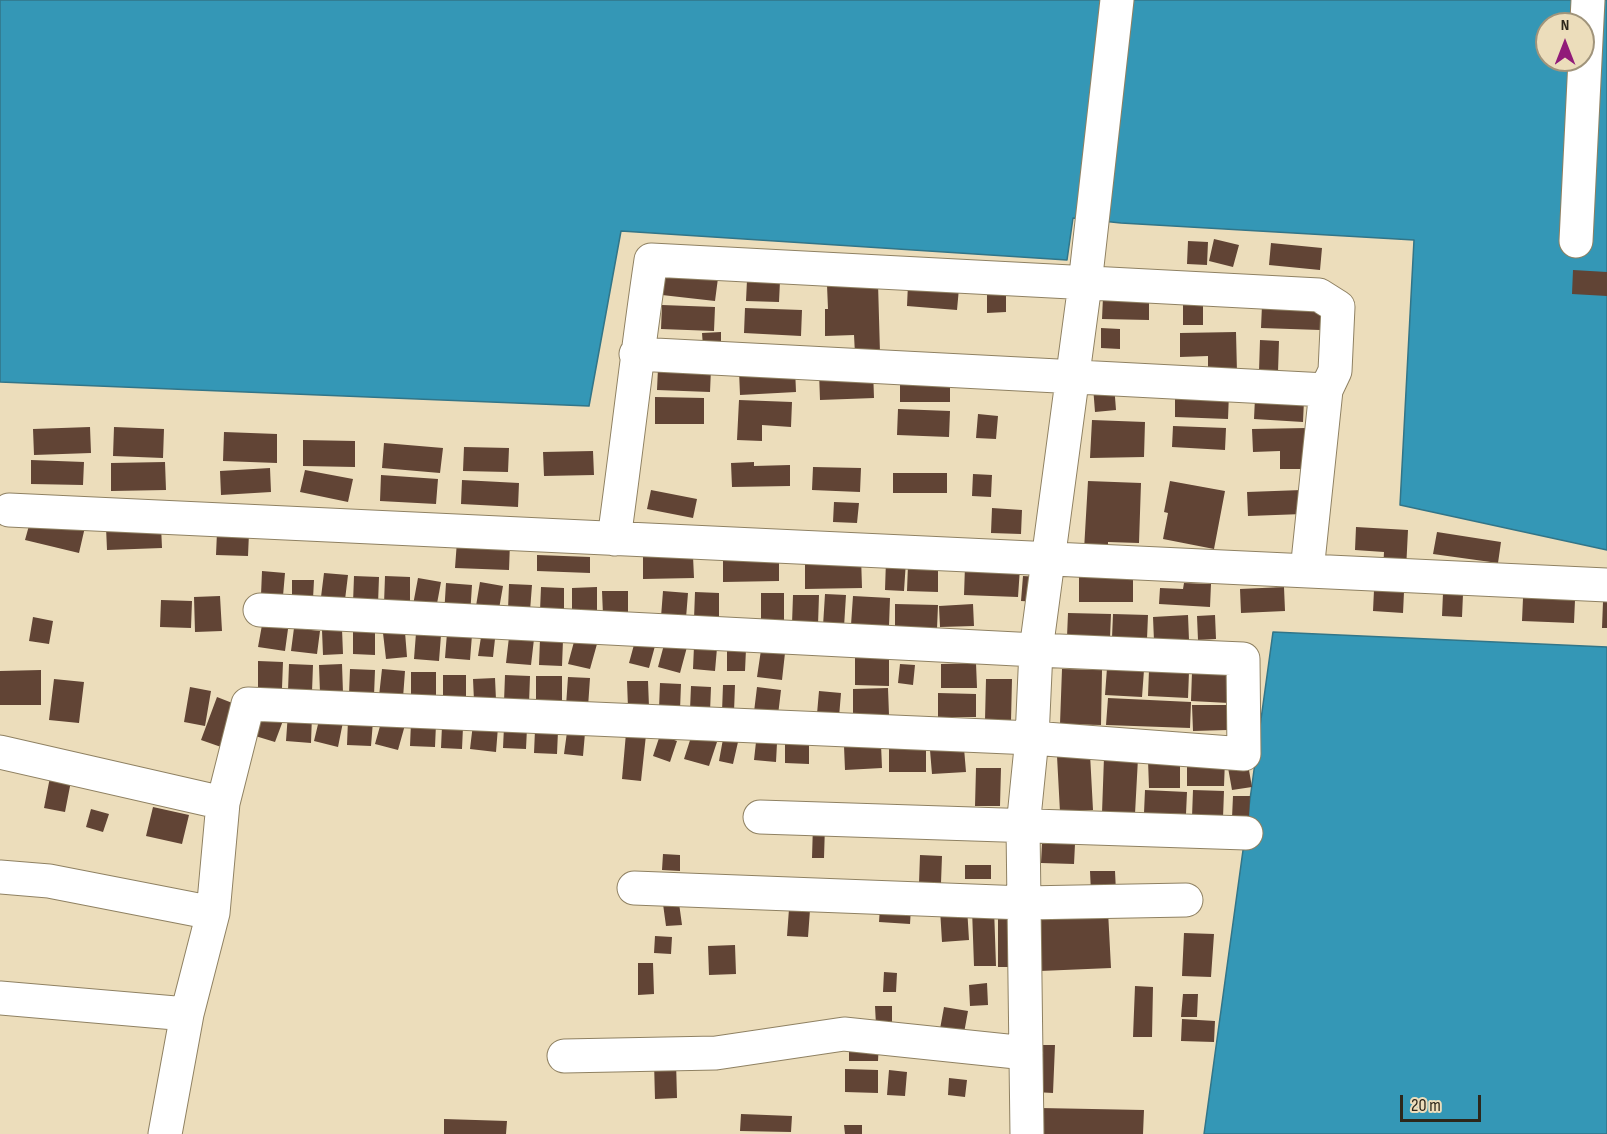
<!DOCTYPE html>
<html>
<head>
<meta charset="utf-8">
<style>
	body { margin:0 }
	#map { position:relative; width:1607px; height:1134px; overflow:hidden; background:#ecddbb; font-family:"Sofia Sans Condensed",sans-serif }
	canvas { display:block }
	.north { position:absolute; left:1535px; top:12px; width:60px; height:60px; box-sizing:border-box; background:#ecddbb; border:2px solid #a0947b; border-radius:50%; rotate:0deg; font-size:16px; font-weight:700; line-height:24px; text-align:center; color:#2d271b }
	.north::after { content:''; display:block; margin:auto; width:21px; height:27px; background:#911b79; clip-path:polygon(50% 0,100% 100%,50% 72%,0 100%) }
	.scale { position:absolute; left:1400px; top:1095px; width:81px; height:27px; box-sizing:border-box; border:3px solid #2d271b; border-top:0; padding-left:8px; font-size:18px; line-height:21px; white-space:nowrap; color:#2d271b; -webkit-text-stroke:4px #ecddbb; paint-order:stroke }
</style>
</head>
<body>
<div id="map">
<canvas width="1607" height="1134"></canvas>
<div class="north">N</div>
<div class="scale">20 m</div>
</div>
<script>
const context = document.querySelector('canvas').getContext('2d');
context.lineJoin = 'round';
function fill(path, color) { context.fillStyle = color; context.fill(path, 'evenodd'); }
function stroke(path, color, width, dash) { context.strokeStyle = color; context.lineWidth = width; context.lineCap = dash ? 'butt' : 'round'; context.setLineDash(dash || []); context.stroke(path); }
const water = new Path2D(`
	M0 0H1607V550L1400 505 1414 240 1121 223 1073 218 1067 260 621 231 589 406 0 382ZM1547 24H1583V60H1547Z
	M1273 632 1607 647V1134H1204Z`);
const building = new Path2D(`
	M1214 239 1239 245 1233 267 1209 261Z
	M1188 241 1208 242 1207 265 1187 264Z
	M1271 243 1322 248 1320 270 1269 265Z
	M1573 270 1607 272V296L1572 294Z
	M665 272 718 278 715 301 662 295Z
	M747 280 780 281 779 302 746 301Z
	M878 283 880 353 855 354 854 335 825 336V309H828L827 285Z
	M908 284 959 288 957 310 907 306Z
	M987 290H1006V312L987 313Z
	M1103 297 1149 298V320L1102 319Z
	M1183 297H1203V325H1183Z
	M662 305 715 307 714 331 661 329Z
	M1262 305 1321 306 1320 330 1261 328Z
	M745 308 802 310 801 336 744 333Z
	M1101 328 1120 329V349L1101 348Z
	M721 332V346L703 347 702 333Z
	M1236 332 1237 373 1208 374V356L1180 357V333Z
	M1260 340 1279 341 1278 372H1259Z
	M658 368 711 369 710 392 657 390Z
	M795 368 796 392 740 395 739 371Z
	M873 369 874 398 820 400 819 372Z
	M900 376H950V402H900Z
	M1114 384 1116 410 1095 412 1093 386Z
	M1175 392 1229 393 1228 419 1175 417Z
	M655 397 704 398V424H655Z
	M1255 398 1304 400 1303 422 1254 419Z
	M739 400 792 402 791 427 762 425V441L737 440Z
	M898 409 950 411 949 437 897 435Z
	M978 414 998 416 996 439 976 438Z
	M1092 420 1145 422 1144 457 1090 458Z
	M1173 426 1226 428 1225 450 1172 447Z
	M90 427 91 453 34 455 33 429Z
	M114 427 164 429 163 458 113 456Z
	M1307 428 1308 469H1280V451L1253 452 1252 429Z
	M224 432 277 434V463L223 461Z
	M303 440 355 441V467L303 466Z
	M384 443 443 448 440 473 382 468Z
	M464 447 509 448 508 472 463 471Z
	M593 451 594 475 544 476 543 452Z
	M31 460 84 462 83 485 31 484Z
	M165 462 166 490 111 491V463Z
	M754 462V466L790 465V486L732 487 731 463Z
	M813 467 861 468 860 492 812 490Z
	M270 468 271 492 221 495 220 471Z
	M305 470 353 479 348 502 300 492Z
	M893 473H947V493H893Z
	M973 474 992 475 991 497 972 496Z
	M381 475 438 479 436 504 380 501Z
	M462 480 519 483 518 507 461 504Z
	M1088 481 1141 483 1139 543 1108 542V550H1084Z
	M1170 481 1225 491 1214 549 1163 539 1168 513 1164 512Z
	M651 490 697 499 693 518 647 509Z
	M1302 490 1303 514 1248 516 1247 492Z
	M834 502 859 503 857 523 833 522Z
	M992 508 1022 510 1021 534 991 533Z
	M30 522 85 527 79 553 25 540Z
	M161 526 162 548 107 550 106 527Z
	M1356 527 1408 530 1406 570H1383L1384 552 1355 550Z
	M217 532 249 533 248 556 216 555Z
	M1437 532 1501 542 1498 563 1433 554Z
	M457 541 510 543 509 570 455 568Z
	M537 555 590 557V573L537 571Z
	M693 556 694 578 643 579V557Z
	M861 556 862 588 805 589V557Z
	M779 558V581L723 582V559Z
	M886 560 906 561 904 591 885 590Z
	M908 565 938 566V592L907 591Z
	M965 566 1020 568 1018 597 964 595Z
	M262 571 285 573 283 596 261 595Z
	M324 573 348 575 344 608 320 605Z
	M1079 575H1133V602H1079Z
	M354 576 379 577 378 604 353 603Z
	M385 576 410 577V605L384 604Z
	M1023 576 1040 577 1038 602 1021 601Z
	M418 578 441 582 436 609 413 605Z
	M292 580H314L313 599 292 598Z
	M480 582 503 586 499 609 476 606Z
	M446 583 472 585 470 616 444 615Z
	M1184 583 1211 584 1210 607 1159 604 1160 588 1183 589Z
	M509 584 532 585 530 611 508 610Z
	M541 587 564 588V612L540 611Z
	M597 587V613L572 614V588Z
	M1284 587 1285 611 1241 613 1240 589Z
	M1374 590 1404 592 1403 613 1373 611Z
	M602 591H628V615H603Z
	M663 591 688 593 686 618 661 617Z
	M695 592 719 593V620L694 619Z
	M761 593H784V624H761Z
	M1443 593 1463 594 1462 617 1442 616Z
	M825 594 846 595 844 627 823 626Z
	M793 595H819L818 625 792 624Z
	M220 596 222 631 195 632 194 597Z
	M853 596 890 598 889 626 851 625Z
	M1523 598 1575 600 1574 623 1522 621Z
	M161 600 192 601 191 628 160 627Z
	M1603 602H1607V628H1602Z
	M895 604 938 605 937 629 895 628Z
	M973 604 974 626 940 627 939 606Z
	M1068 613 1111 614 1110 638 1067 637Z
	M1113 614 1148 615 1147 639 1112 638Z
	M1188 615 1189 640 1154 641 1153 617Z
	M1215 615 1216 639 1198 640 1197 616Z
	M33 617 53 621 49 644 29 641Z
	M262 625 288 629 285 651 258 647Z
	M294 628 320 631 317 654 291 651Z
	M342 629 343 654 323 655 322 630Z
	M353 631H375V655L353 654Z
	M405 632 407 657 386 659 383 633Z
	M416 633 441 635 439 661 414 659Z
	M447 633 472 635 470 660 445 658Z
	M481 637 495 639 493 657 478 656Z
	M509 637 534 639 531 665 506 663Z
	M575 638 597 644 590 669 568 664Z
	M540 639 563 640 562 666 539 665Z
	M635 641 655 646 649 668 629 663Z
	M665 641 687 647 680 673 658 667Z
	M694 646 717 648 715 671 693 669Z
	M727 648 746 649 745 671H727Z
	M761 650 785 653 782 680 757 677Z
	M855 656 889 657V686L855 685Z
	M258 661 283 662 282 688H258Z
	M976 663 977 688H941V664Z
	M289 664 313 665 312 692 288 691Z
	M342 664 343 693H320L319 665Z
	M900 664 915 665 913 685 898 683Z
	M1107 668 1144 670 1142 697 1105 695Z
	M350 669 375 670 374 696 349 694Z
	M382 669 405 671 403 698 379 696Z
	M1062 669 1102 670 1101 725 1060 724Z
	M41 670V705H0V671Z
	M1149 670 1189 672 1188 698 1148 696Z
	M411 672H436V699H411Z
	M1192 672 1230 674 1229 703 1191 701Z
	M443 675H466V700H443Z
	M505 675 530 676 529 704 504 702Z
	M536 676H562V705H536Z
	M568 677 590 678 588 707 566 706Z
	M495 678 496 700 474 701 473 679Z
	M54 679 84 682 79 723 49 720Z
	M986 679H1012L1011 721 985 720Z
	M627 681H648L649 707 628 708Z
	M660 683 681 684 680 710 659 709Z
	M723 685H735L734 712H722Z
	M691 686 711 687 710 712 690 710Z
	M190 687 211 691 205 726 184 722Z
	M757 687 781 690 778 715 754 712Z
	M888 688 889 715H853V689Z
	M819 691 841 693 839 717 817 714Z
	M938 693 976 694V717H938Z
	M217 697 240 706 224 748 201 740Z
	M1108 698 1191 702 1190 728 1106 725Z
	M1192 705H1227V730L1193 731Z
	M261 710 284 718 275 742 252 735Z
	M288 713 312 715 311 743 286 741Z
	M320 716 343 722 338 747 314 741Z
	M382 719 405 725 398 750 375 744Z
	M348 720 373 721 371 746 347 745Z
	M411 722 436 724 435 747 410 746Z
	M473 724 498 727 496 752 470 749Z
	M442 726 463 727 462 749 441 748Z
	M504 727 527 728 526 749 503 748Z
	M535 730 558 731 557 754 534 753Z
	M567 732 585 733 583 756 564 754Z
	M626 733 646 735 641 781 622 779Z
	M692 734 717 742 709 766 684 759Z
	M660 735 677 741 670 762 653 756Z
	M723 739 738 742 733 764 719 761Z
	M785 740 809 741V764L785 763Z
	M756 742 777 743 776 762 754 760Z
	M881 744 882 768 845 770 844 746Z
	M889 747H926V772H889Z
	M964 748 966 772 932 774 930 750Z
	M1090 754 1093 810 1060 812 1057 756Z
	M1104 757 1138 758 1135 814 1102 813Z
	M1180 759V788H1149L1148 760Z
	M1247 759 1252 787 1232 790 1227 762Z
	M1187 760H1225L1224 786H1187Z
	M976 768H1001L1000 806H975Z
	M51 772 72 776 65 812 44 808Z
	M1145 790 1187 792 1186 814 1144 813Z
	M1193 790 1224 791 1223 818 1192 817Z
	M1233 796H1250L1249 819 1232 818Z
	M153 807 189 815 182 844 146 836Z
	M91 809 109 814 103 832 86 827Z
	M813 824 825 825 824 858H812Z
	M1042 843 1075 844 1074 864 1041 863Z
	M663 854 680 855V871L662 870Z
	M920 855 942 856 941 883H919Z
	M965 865H991V879H965Z
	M1090 871H1115L1116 892 1091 893Z
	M679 903 682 925 666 926 663 904Z
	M880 907 911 908 910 924 879 922Z
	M967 907 969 940 942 942 940 909Z
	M994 908 996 966H974L972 909Z
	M789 909 810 910 808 937 787 936Z
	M1016 910 1017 967H998V911Z
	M1108 911 1111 968 1040 971 1038 914Z
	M1184 933 1214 934 1211 977 1182 976Z
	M655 936 672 937 671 954 654 953Z
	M735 945 736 974 709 975 708 946Z
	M638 963H653L654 994 638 995Z
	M884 972 897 973 896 992H883Z
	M987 983 988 1005 970 1006 969 985Z
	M1135 986 1153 987 1152 1037H1133Z
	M1183 994H1198L1197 1017H1181Z
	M875 1006H892V1025H876Z
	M944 1007 968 1011 964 1033 940 1029Z
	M1182 1019 1215 1021 1214 1042 1181 1041Z
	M849 1040 879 1041 878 1061H849Z
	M1037 1045H1055L1053 1093 1035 1092Z
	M676 1061 677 1098 655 1099 654 1062Z
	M845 1069 878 1070V1093L845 1092Z
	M889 1070 907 1072 905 1096 887 1095Z
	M949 1078 967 1080 965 1097 948 1095Z
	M1040 1108 1144 1110 1143 1134H1039Z
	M741 1114 792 1116 791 1132 740 1131Z
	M444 1119 507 1121 506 1134H444Z
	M844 1125H862V1134H845Z`);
const minor = new Path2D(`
	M1576 241 1588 0
	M636 354 1326 390
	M9 510 1607 585
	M614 539C627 446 637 353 651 260L1319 295 1338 307 1335 371 1326 390 1307 571
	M260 610 1036 650 1243 659 1244 754 1032 738 1036 650 1085 284 1117 0
	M0 752 223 803
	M760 817 1246 833
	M0 877 49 881 213 913
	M634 888 1024 903 1186 900
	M0 998 187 1014
	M564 1056 716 1053 844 1034 1026 1053
	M165 1134 187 1014 213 913 223 803 248 704 1032 738 1023 827 1027 1134`);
fill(water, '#3497b6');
stroke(water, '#327588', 1.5);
fill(building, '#614435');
stroke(minor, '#8f8162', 35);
stroke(minor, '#fff', 33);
</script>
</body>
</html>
